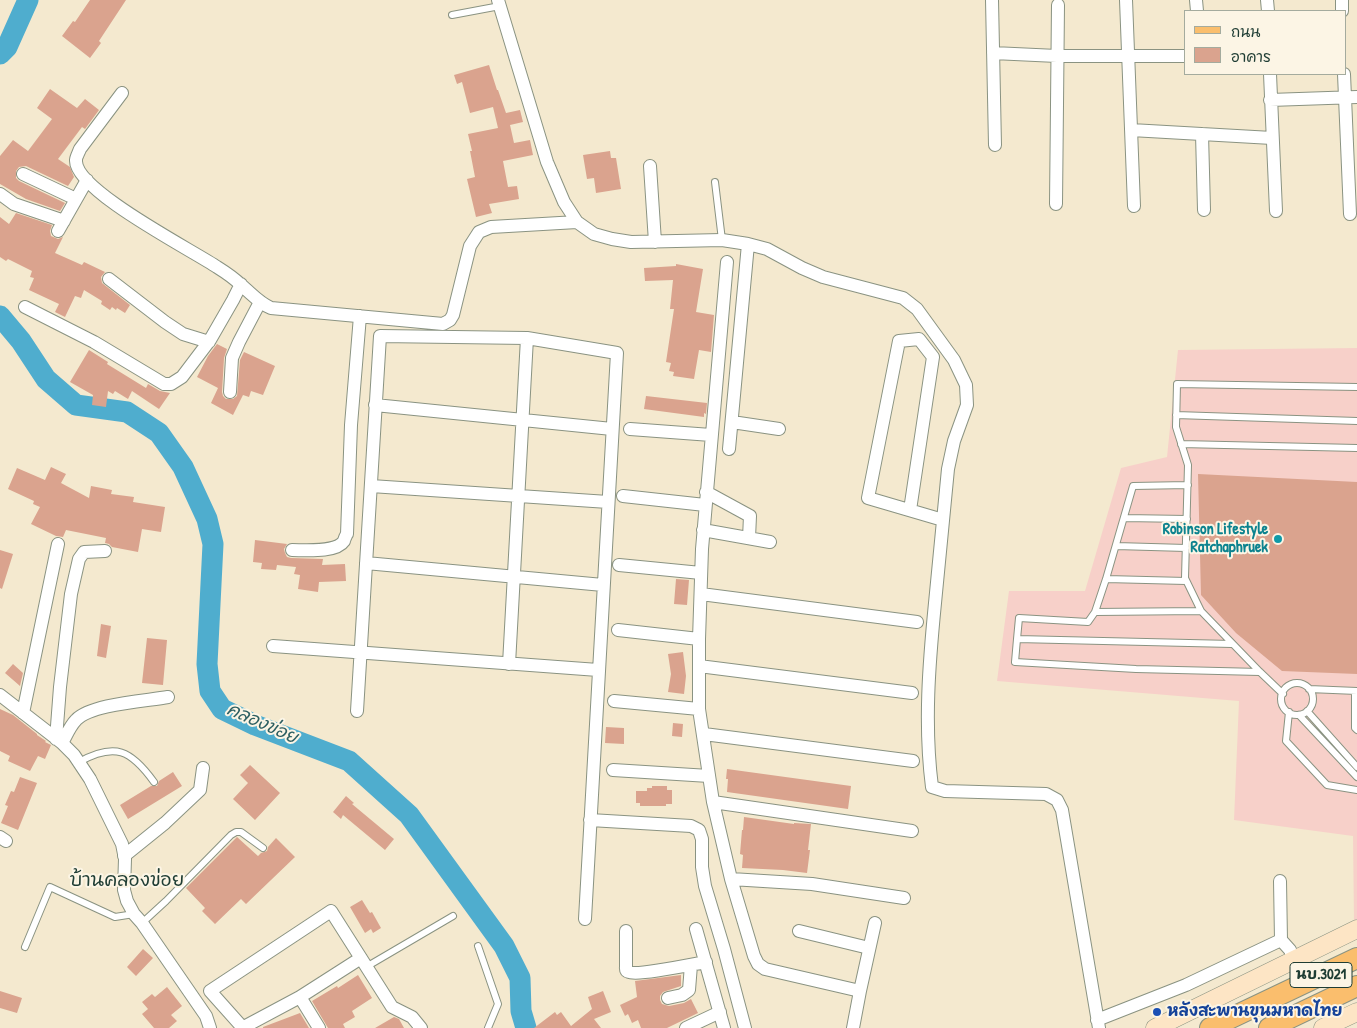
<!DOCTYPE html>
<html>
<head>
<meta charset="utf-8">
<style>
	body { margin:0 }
	#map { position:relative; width:1357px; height:1028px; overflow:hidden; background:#f4e9cf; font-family:"Patrick Hand","Playpen Sans Thai",sans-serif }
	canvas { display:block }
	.legend { position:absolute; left:1184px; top:10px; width:162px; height:65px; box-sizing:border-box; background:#fcf5e5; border:1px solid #a4ab9e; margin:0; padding:6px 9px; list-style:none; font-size:15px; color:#1f3d34 }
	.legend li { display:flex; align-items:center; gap:10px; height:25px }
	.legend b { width:25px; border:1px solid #a4ab9e }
</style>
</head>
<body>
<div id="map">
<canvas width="1357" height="1028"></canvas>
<ul class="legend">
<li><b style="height:6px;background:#fabe6d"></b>ถนน</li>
<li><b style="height:14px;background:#daa38e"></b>อาคาร</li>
</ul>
</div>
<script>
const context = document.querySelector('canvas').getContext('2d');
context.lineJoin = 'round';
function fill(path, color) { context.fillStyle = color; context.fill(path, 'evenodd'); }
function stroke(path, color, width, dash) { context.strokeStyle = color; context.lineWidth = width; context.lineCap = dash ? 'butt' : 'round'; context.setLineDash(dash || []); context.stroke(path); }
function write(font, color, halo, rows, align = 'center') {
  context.font = font + ' "Patrick Hand","Playpen Sans Thai",sans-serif'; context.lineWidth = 4; context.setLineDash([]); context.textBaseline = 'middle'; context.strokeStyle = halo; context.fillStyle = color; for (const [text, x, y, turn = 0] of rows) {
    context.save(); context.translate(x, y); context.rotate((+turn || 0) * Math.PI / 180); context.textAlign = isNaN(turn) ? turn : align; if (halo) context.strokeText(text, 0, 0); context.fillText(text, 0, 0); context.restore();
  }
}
const built = new Path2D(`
	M1357 348V919L1354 921 1353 836 1234 820 1239 701 997 681 1009 591H1085L1121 468 1167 457 1178 350Z`);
const river = new Path2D(`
	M0 54 7 47 28 0
	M0 316 21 341 46 379 76 405 127 412 159 433 183 467 207 519 213 544 207 664 210 691 222 709 255 725 349 761 409 815 504 946 520 978 521 1011 526 1028`);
const building = new Path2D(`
	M90 0H126L99 41 101 43 90 58 62 36 73 21 75 22Z
	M489 65 497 90H498L506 113 520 110 523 122 510 125 514 143 530 140 533 155 503 161 508 187 517 186 519 199 489 204 492 213 476 217 467 179 475 177 470 151H472L468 134 498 128 493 107 470 113 462 82 457 84 454 75Z
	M50 89 77 108 85 99 99 110 85 129 82 127 58 159 70 167 74 177 68 186 26 166 19 167 16 171V178L19 181 65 203 60 211 26 199 0 184V156L13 140 28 151 52 119 37 108Z
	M610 151 611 158H616L621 189 596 193 594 178 587 179 583 155Z
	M16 213 52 225 50 231 51 236 58 239 63 237 55 253 82 265 84 262 105 272 101 277 102 283 130 305 125 313 117 308 116 310 112 307 110 310 101 304 102 301 84 290 81 298 75 296 65 317 55 312 59 304 29 290 34 278 30 277 32 271 8 259 6 261 0 257V217L9 224Z
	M676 264 703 269 696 312 714 315 711 352 699 350 694 379 673 376 674 372 669 371 671 363 666 362 674 309H670L673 280 645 281 644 268 676 266Z
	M217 344 227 349 224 358 222 392 223 396 226 399H233L237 396 240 360 244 352 275 366 263 395 251 391 249 397 243 395 233 415 211 403 218 388 197 377 208 356Z
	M89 350 108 362 107 364 146 388 148 384 160 391 170 393 159 409 132 391 128 399 115 391 113 394 108 391 106 407 92 405 93 395 70 382Z
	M646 396 707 403 706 414 704 413V417L644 409Z
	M51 467 66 474 61 483 89 498 91 486 112 490 111 494 134 497 133 502 165 507 161 532 142 529 138 552 112 547 109 544 105 543 106 538 66 530 63 537 56 536 31 524 40 507 33 504 34 501 8 489 17 468 45 480Z
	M1198 474 1357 482V674L1282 671 1236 633 1201 595Z
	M255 540 287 544 284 549 285 553 287 557 291 558 323 559 322 565 345 564 346 581 319 582 318 592 298 589 300 575 294 574 296 567 277 565 276 570 261 569 262 563 253 562Z
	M0 550 13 554 2 589 0 588Z
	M676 579 689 580 687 605 674 604Z
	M101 624 111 626 106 658 97 656Z
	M147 638 167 640 163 685 142 683Z
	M683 652 686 676 684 694 668 692 671 674 668 654Z
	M13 664 23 673 20 686 5 673Z
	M0 709 13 715 37 734V735L46 741 45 742 51 745 45 759 38 756 30 771 8 761 10 756 0 751Z
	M673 723 683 724 682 737 672 736Z
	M606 727 624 728V744L605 743Z
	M250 765 280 793 255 820 233 799 248 783 240 775Z
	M727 769 851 786 848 809 727 792 728 779H726Z
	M173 772 182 786 128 819 120 805 151 786H157L159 781Z
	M20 777 37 783 18 830 1 823 8 806 5 805 11 791 14 792Z
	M652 786H667V790H672V804H666V806H640V803H636V791H647V788H652Z
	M346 796 354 803 352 804 394 839 385 850 343 815 341 819 333 812Z
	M744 817 794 824V823L811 824 808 850H810L807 873 783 870 742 868 743 855 740 854 742 830H743Z
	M237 837 258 856 261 853 267 851 268 847 276 838 295 857 246 904 241 899 215 924 202 911 205 908 186 888Z
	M362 900 370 913 372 912 381 928 373 933 371 929 365 933 350 907Z
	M143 949 153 958 136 976 127 967Z
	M358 975 372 998 352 1011 355 1017 343 1024 345 1028H328L312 1001 337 986 338 988Z
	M681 975V986L663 992 660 996V1000L662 1004 669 1006 684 1003 691 999 698 1013 667 1028H641L638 1020 632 1023 628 1014 625 1016 620 1005 637 997 635 981Z
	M167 987 182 1006 171 1015 177 1021 169 1028H154L142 1014 148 1009 142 1002 152 994 155 997Z
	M0 991 22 998 17 1013 0 1008Z
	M603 991 611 1012 594 1019 601 1028H534L555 1012 557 1015 561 1012 571 1026 592 1009 588 997Z
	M300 1013 309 1028H263V1027Z
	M394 1017 399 1019 404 1028H375Z`);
const lane = new Path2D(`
	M452 15 500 6
	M715 182 722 240
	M1176 415 1357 421
	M1181 444 1357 448
	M1124 518 1187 519
	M1116 546 1186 548
	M1106 579 1186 581
	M1095 612 1106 579 1133 486 1188 485
	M1017 639 1019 618 1088 622 1095 612 1201 611
	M1232 644 1017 639 1015 662 1136 669 1260 672
	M1281 699a16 16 0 1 1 32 0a16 16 0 1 1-32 0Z
	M1309 689 1357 691
	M1355 691V728L1357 730
	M1283 694 1260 672 1201 611 1185 578 1188 465 1176 427 1177 384 1357 387
	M1307 711 1357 767
	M1289 712 1286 741 1327 785 1357 790
	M1299 715 1357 777
	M79 762C115 742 131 750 154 782
	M142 923 166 901 231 835 236 832H241L263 848
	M478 946 498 1004 488 1028
	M25 947 50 887 115 917 134 914
	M366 967 453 916`);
const street = new Path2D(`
	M498 0 547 162 564 202 577 222 594 234 612 239 631 242 722 240 748 244 767 249 802 268 823 277 903 298 917 309 954 360 966 385 967 405 954 441 948 469C944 514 939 558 935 603 929 664 924 725 932 787L945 791 1046 794 1057 800 1062 810 1099 1028
	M992 0 995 145
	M1126 0 1134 206
	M1196 0 1197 11
	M1267 0 1268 11
	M1342 0V11
	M993 53 1057 56H1186
	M1270 74 1276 211
	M1344 74 1350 214
	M122 93 80 149C79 152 76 157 76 160 74 190 192 250 217 267 225 272 234 278 241 285 252 294 259 303 271 308L443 324 450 320 453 315 470 246 479 232 491 227 577 222
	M1270 100 1357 97
	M1131 130 1272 138
	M1202 134 1204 210
	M650 166 655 242
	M23 174 76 199
	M0 194 14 204 64 221
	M1056 204 1058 5
	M58 231 87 180
	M727 262 702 549 699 639V709L713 802 731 879 754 956 758 964 765 969 860 991 853 1028
	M109 279 165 322 183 334 209 342
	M25 307 94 342 164 384H171L182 377 210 340 233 300 241 284
	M230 392 232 358 239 342 260 302
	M375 405 612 429
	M732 422 779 429
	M630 429 711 435
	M729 449 748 244
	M371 486 608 502
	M706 492 750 516 749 538
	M623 496 705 505
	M910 510 933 357 919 339 899 341 868 498 943 520
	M703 530 770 542
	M292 550C305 550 336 553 344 541 344 540 346 535 347 534L351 425 360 316
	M366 563 603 585
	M619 565 701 573
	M701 594 917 622
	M618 630 699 639
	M273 646 598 670
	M509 664 527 338
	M699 666 912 693
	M0 695 62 743 74 755 90 779 122 844 125 859 124 890 127 901 134 914 142 923 206 1016 210 1028
	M614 701 699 709
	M357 711 380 336 527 338 617 353 585 919
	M23 713 58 544
	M704 734 913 761
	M56 739 60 687 71 594 79 559 84 552 105 551
	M62 743C66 736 70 726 76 720 91 704 146 701 168 697
	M613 770 709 776
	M713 802 912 831
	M590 820 691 826 699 830 702 839V867L705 886 724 949 745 1028
	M0 837 6 841
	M124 856 165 823 200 790 203 768
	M731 879 812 884 904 898
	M1280 881 1281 940
	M696 929 724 1028
	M626 931V966C626 969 625 971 629 972 637 976 694 964 706 962
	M799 931 869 948
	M860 991 875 923
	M300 997 361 958
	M668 998 682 995 689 990 691 965
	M1097 1020 1186 985 1281 940 1290 950 1294 960
	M242 1028 300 997 319 1028
	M243 1028 210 991 331 911 392 1007 412 1017 421 1028
	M686 1028 720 1012`);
const secondary = new Path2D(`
	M1155 1028 1357 929
	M1323 1028 1357 1012`);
const primary = new Path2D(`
	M1210 1028 1357 958
	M1269 1028 1357 986`);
const markers = [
	[1278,539,5,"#0f9aa8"],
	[1157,1012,5,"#1a4fb4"]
];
const shields = [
	[1321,975,62]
];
const shieldNames = [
	["นบ.3021",1321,975]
];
const cultureNames = [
	["Robinson Lifestyle",1268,530],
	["Ratchaphruek",1268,548]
];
const transitNames = [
	["หลังสะพานขุนมหาดไทย",1167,1012]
];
const waterNames = [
	["คลองข่อย",262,724,24]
];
const quarterNames = [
	["บ้านคลองข่อย",127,881]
];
fill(built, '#f7d0c9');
stroke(river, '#4fadce', 21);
fill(building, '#daa38e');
stroke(lane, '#8a9382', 8);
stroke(street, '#8a9382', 14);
stroke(secondary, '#8a9382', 19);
stroke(primary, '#8a9382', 22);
stroke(lane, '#fff', 6);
stroke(street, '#fff', 12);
stroke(secondary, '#fde5c5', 18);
stroke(primary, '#fabe6d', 20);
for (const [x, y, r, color] of markers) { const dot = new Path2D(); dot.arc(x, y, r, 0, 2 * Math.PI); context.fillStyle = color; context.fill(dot); stroke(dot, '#fcf5e5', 2); }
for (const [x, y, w] of shields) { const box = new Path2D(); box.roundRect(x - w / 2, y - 12.5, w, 25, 4); context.fillStyle = '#fcf5e5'; context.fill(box); stroke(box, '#1f3d34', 1); }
write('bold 15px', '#1f3d34', null, shieldNames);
write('bold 16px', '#0d838f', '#fcf5e5', cultureNames, 'right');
write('bold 16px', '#164399', '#fcf5e5', transitNames, 'left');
write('italic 18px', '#2d5f62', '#fcf5e5', waterNames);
write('19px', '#1f3d34', '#fcf5e5', quarterNames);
</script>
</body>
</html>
